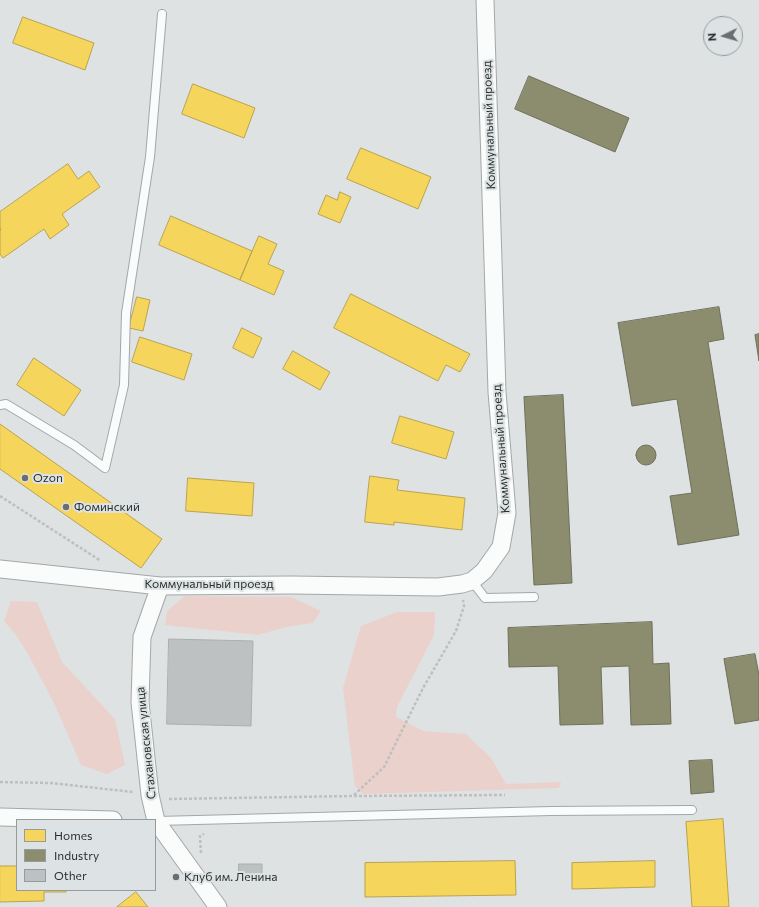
<!DOCTYPE html>
<html>
<head>
<meta charset="utf-8">
<style>
	body { margin:0 }
	#map { position:relative; width:759px; height:907px; overflow:hidden; background:#dee2e3; font-family:Commissioner,sans-serif }
	canvas { display:block }
	.legend { position:absolute; left:16px; top:819px; width:140px; height:72px; box-sizing:border-box; background:#dde3e4; border:1px solid #969b9c; margin:0; padding:5px 7px; list-style:none; font-size:12px; color:#2c2f2f }
	.legend li { display:flex; align-items:center; gap:8px; height:20px }
	.legend b { width:20px; border:1px solid #969b9c }
	.north { position:absolute; left:703px; top:16px; width:40px; height:40px; box-sizing:border-box; background:#dde3e4; border:1px solid #969b9c; border-radius:50%; rotate:265deg; font-size:11px; font-weight:700; line-height:16px; text-align:center; color:#2c2f2f }
	.north::after { content:''; display:block; margin:auto; width:14px; height:18px; background:#6a6e6e; clip-path:polygon(50% 0,100% 100%,50% 72%,0 100%) }
</style>
</head>
<body>
<div id="map">
<canvas width="759" height="907"></canvas>
<ul class="legend">
<li><b style="height:11px;background:#f6d55c"></b>Homes</li>
<li><b style="height:11px;background:#8c8c6e"></b>Industry</li>
<li><b style="height:11px;background:#bec1c1"></b>Other</li>
</ul>
<div class="north">N</div>
</div>
<script>
const context = document.querySelector('canvas').getContext('2d');
context.lineJoin = 'round';
function fill(path, color) { context.fillStyle = color; context.fill(path, 'evenodd'); }
function stroke(path, color, width, dash) { context.strokeStyle = color; context.lineWidth = width; context.lineCap = dash ? 'butt' : 'round'; context.setLineDash(dash || []); context.stroke(path); }
function write(font, color, halo, rows, align = 'center') {
  context.font = font + ' Commissioner,sans-serif'; context.lineWidth = 4; context.setLineDash([]); context.textBaseline = 'middle'; context.strokeStyle = halo; context.fillStyle = color; for (const [text, x, y, turn = 0] of rows) {
    context.save(); context.translate(x, y); context.rotate((+turn || 0) * Math.PI / 180); context.textAlign = isNaN(turn) ? turn : align; if (halo) context.strokeText(text, 0, 0); context.fillText(text, 0, 0); context.restore();
  }
}
const green = new Path2D(`
	M185 596 291 597 321 611 313 623 286 627 258 635 165 625 167 611Z
	M11 601 37 602 62 662 115 719 125 765 107 774 81 765 55 705 29 656 16 635 4 621Z
	M397 612H435L434 635 397 707 396 717 423 731 466 734 491 758 506 784 561 782 559 788 363 794 355 786 343 688 361 626Z`);
const homes = new Path2D(`
	M23 17 94 43 85 70 13 43Z
	M193 84 255 108 244 138 182 114Z
	M361 148 431 177 418 209 347 179Z
	M68 164 78 179 89 171 100 187 62 214 69 225 50 239 44 229 3 258 0 254V230H1L0 228V212Z
	M340 192 351 197 340 223 318 214 326 195 337 200Z
	M171 216 252 251 240 280 159 245Z
	M259 236 277 244 268 264 284 271 274 295 240 280Z
	M351 294 470 354 460 372 446 365 438 381 334 328Z
	M137 297 150 300 143 331 129 328Z
	M242 328 262 338 253 358 233 348Z
	M140 337 192 354 184 380 132 362Z
	M293 351 330 372 320 390 283 369Z
	M34 358 81 390 64 416 17 385Z
	M400 416 454 432 446 459 392 443Z
	M0 424 162 539 141 568 0 469Z
	M370 476 399 480 397 490 465 498 462 530 394 522V525L365 522Z
	M188 478 254 483 252 516 186 511Z
	M723 819 729 907H692L686 822Z
	M515 861 516 895 365 897V863Z
	M655 861V887L572 889V863Z
	M0 866H17V890H66V892H44V901L0 902Z
	M136 892 148 907H117Z`);
const industry = new Path2D(`
	M529 76 629 118 615 152 515 109Z
	M719 307 724 339 708 342 739 535 678 545 670 496 692 493 677 399 632 406 618 323Z
	M759 334V361L755 335Z
	M563 395 572 583 534 585 524 397Z
	M636 455a10 10 0 1 1 20 0a10 10 0 1 1-20 0Z
	M652 622 653 664 669 663 671 724 631 725 629 666 601 667 603 724 560 725 558 666 509 667 508 628Z
	M755 654 759 675V720L735 724 724 659Z
	M712 760 714 792 691 794 689 761Z`);
const building = new Path2D(`
	M169 639 253 641 251 726 167 724Z
	M239 864H262V879H239Z`);
const path = new Path2D(`
	M0 496 101 561
	M0 782 51 783 133 792
	M354 795 384 767 423 688 456 631 464 606 463 600
	M169 799 354 796 505 795
	M201 853 200 836 204 834`);
const service = new Path2D(`
	M0 405 6 404 74 445 105 468 124 385 126 313 150 157 162 14
	M472 581 485 598 534 597
	M157 821 551 811 692 810`);
const minor = new Path2D(`
	M0 569 160 586 291 585 438 587 462 584 472 581 484 571 501 547 507 513 497 392 485 0
	M160 586 142 637 140 702 150 795 156 821 218 907
	M0 817 113 820`);
const markers = [
	[25,478,4,"#6a6e6e"],
	[66,507,4,"#6a6e6e"],
	[176,877,4,"#6a6e6e"]
];
const streetNames = [
	["Коммунальный проезд",489,125,-92],
	["Коммунальный проезд",501,449,-94],
	["Коммунальный проезд",209,584],
	["Стахановская улица",146,743,-96]
];
const poiNames = [
	["Ozon",33,478],
	["Фоминский",74,507],
	["Клуб им. Ленина",184,877]
];
fill(green, '#ebd1cb');
fill(homes, '#f6d55c');
stroke(homes, '#b9a34e', 1);
fill(industry, '#8c8c6e');
stroke(industry, '#6f705b', 1);
fill(building, '#bec1c1');
stroke(building, '#abaeaf', 1);
stroke(service, '#a4a7a8', 10);
stroke(minor, '#a4a7a8', 19);
stroke(path, '#bfbfbf', 2.5, [3, 2]);
stroke(service, '#fafbfb', 8);
stroke(minor, '#fafbfb', 17);
for (const [x, y, r, color] of markers) { const dot = new Path2D(); dot.arc(x, y, r, 0, 2 * Math.PI); context.fillStyle = color; context.fill(dot); stroke(dot, '#dde3e4', 1.5); }
write('12px', '#2c2f2f', '#dde3e4', streetNames);
write('12px', '#2c2f2f', '#dde3e4', poiNames, 'left');
</script>
</body>
</html>
